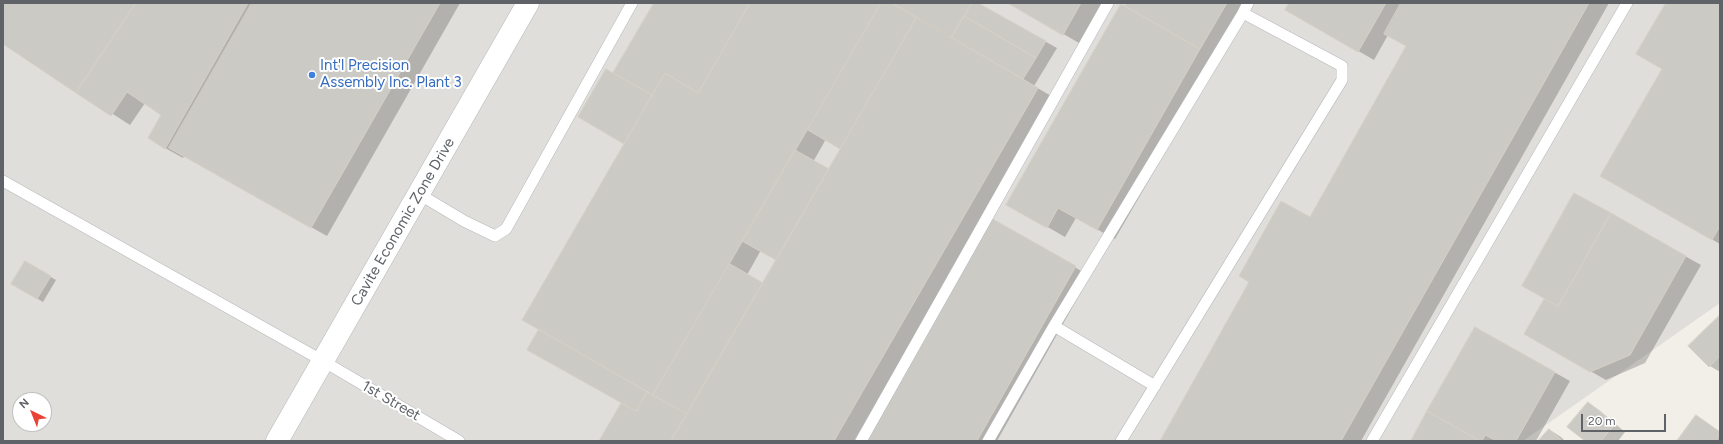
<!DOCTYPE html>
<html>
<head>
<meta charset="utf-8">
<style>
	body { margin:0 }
	#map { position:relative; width:1723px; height:444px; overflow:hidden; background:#f1efe8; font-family:Figtree,sans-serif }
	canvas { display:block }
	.frame { position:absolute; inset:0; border:4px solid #5f6368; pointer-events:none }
	.north { position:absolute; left:12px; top:392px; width:40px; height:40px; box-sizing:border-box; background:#fff; border:1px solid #bfc1c3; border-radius:50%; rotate:317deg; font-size:11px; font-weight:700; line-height:16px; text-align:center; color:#5f6368 }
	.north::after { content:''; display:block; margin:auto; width:14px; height:18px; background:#ea4335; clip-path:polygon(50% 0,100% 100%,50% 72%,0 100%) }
	.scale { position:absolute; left:1581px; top:414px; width:85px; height:18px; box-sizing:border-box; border:2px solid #5f6368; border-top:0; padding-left:5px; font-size:12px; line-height:14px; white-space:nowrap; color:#5f6368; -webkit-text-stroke:3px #fff; paint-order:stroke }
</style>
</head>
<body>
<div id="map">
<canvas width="1723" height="444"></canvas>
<div class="frame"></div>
<div class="north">N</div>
<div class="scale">20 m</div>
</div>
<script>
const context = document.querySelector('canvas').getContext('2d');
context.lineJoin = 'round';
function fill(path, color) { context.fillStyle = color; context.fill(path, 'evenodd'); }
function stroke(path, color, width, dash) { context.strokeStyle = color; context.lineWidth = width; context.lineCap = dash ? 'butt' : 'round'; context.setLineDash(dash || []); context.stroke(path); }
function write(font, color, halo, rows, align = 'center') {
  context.font = font + ' Figtree,sans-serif'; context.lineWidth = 4; context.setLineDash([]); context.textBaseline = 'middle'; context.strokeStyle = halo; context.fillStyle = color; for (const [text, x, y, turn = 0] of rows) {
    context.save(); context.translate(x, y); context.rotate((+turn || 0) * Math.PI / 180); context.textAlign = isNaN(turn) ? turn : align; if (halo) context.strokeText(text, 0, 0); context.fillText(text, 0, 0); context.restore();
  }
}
const industrial = new Path2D(`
	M3 3H1720V303L1523 441H3ZM20 400H44V424H20Z`);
const shadow = new Path2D(`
	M3 3H460L327 236 184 156 183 158 165 148 163 114 145 103 130 125 3 43Z
	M655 3H976L1057 48 1034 86 1053 97 854 441H600L622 403 540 330 625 144 606 70 656 99 657 97 615 73ZM826 139 842 148 829 171 813 162ZM761 250 777 260 763 284 747 275ZM611 370 658 397 657 399 610 372Z
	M1010 3H1102L1079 43Z
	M1128 3H1247L1218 61 1115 239 1076 218 1065 237 1008 204 1133 12 1134 11Z
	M1291 3H1609L1361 441H1161L1310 218 1407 46 1388 35 1374 60 1287 10Z
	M1667 3H1720V244L1601 176 1663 69Z
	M1575 194 1701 265 1645 363 1606 380 1525 334 1546 298Z
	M991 219 1090 276 997 441H866Z
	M25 262 56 280 43 302 13 284Z
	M1719 318H1720V372L1710 366 1690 346Z
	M1475 328 1570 381 1536 441H1412Z
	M1588 403 1599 410 1625 432 1618 441H1586Z
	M1696 416 1720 432V441H1679Z
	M1550 430 1561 437 1565 441H1539Z`);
const building = new Path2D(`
	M3 3H136L76 93 3 44Z
	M136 3H248L165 149 148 138 161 115 127 92 111 116 76 93Z
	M252 3H440L311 228 169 148Z
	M654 3H750L698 93 665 73 652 95 613 73Z
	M750 3H881L653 395 522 320 665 73 698 93Z
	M881 3H892L917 17 840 149 808 130Z
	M892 3H972L951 38Z
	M972 3H978L1046 41 1036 58 964 16Z
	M1008 3H1081L1063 35Z
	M1127 3H1227L1200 49 1125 6Z
	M1289 3H1386L1358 52 1285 10Z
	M1401 3H1589L1341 441H1160L1249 282 1239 276 1281 201 1310 217 1406 46 1384 34Z
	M1666 3H1720V226L1712 240 1600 176 1662 69 1636 54Z
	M1121 4 1200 49 1097 230 1058 208 1047 228 1006 205Z
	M964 16 1036 58 1023 79 951 38Z
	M917 17 1038 88 834 441H671Z
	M606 69 652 95 624 144 578 117Z
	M795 150 829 169 776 260 742 241Z
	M1574 193 1611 213 1558 306 1522 286Z
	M1611 213 1686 256 1630 355 1590 372 1524 334 1544 299 1558 306Z
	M991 218 1076 266 977 441H864Z
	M25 261 51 276 37 299 11 284Z
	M730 264 763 283 687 414 653 395Z
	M1719 316 1720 356 1709 367 1688 346Z
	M1475 327 1555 372 1516 441H1497L1485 435 1482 441H1480L1427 411Z
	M539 329 647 392 636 411 527 350Z
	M647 392 687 414 671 441H599L621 403 636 411Z
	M1588 402 1615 424 1601 441H1585L1567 427Z
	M1427 411 1480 441H1411Z
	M1696 415 1720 432 1716 441H1677Z
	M1549 429 1562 441H1538Z`);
const service = new Path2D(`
	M3 181 323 361 459 441
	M419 194 464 221 495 236 506 229 632 3
	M1155 386 1054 326 1243 13
	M861 441 1108 3
	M988 441 1054 326
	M1121 441 1342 80V66L1243 13 1248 3
	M1372 441 1627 3`);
const tertiary = new Path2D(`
	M277 441 528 3`);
const markers = [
	[312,75,4,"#3f7fe0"]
];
const shopNames = [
	["Int'l Precision",320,66],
	["Assembly Inc. Plant 3",320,83]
];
const streetNames = [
	["Cavite Economic Zone Drive",403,222,-60],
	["1st Street",391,401,30]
];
fill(industrial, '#e0deda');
fill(shadow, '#0003');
fill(building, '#cccac5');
stroke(building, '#d6d1c6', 1);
stroke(service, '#b5b8bc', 12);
stroke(tertiary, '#b5b8bc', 23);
stroke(service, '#fff', 11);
stroke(tertiary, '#fff', 22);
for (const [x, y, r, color] of markers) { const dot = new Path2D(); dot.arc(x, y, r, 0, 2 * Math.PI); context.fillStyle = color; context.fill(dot); stroke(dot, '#fff', 1.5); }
write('15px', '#366cbe', '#fff', shopNames, 'left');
write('15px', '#5f6368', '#fff', streetNames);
</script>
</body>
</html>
